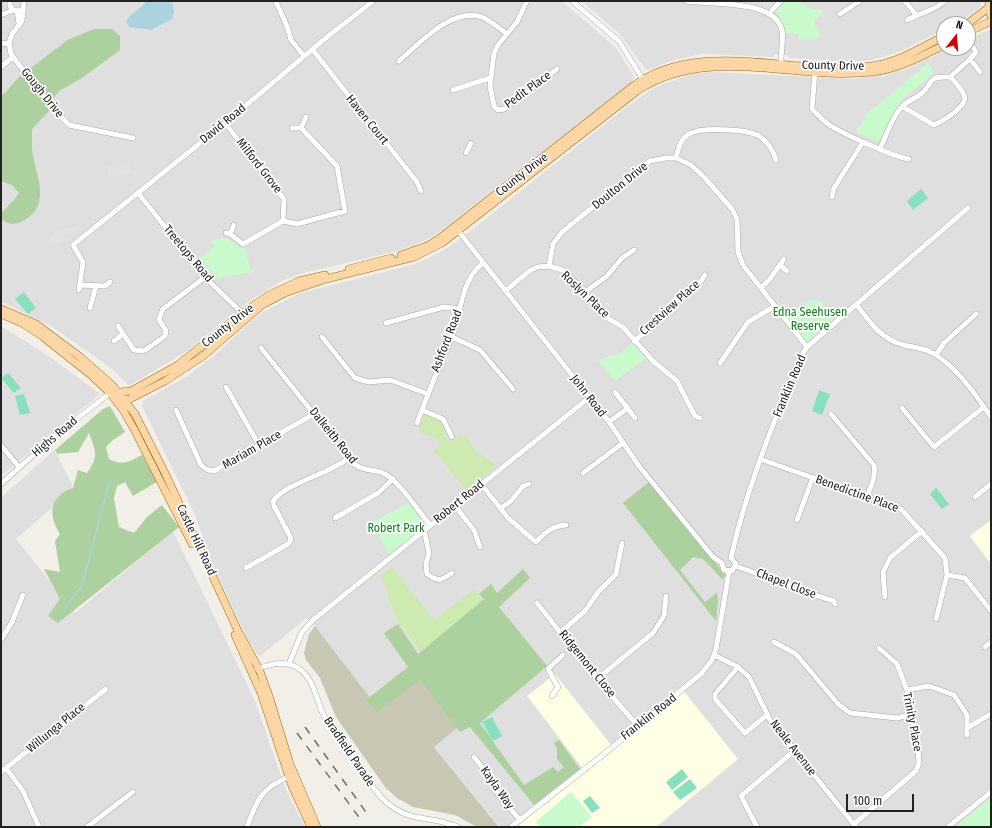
<!DOCTYPE html>
<html>
<head>
<meta charset="utf-8">
<style>
	body { margin:0 }
	#map { position:relative; width:992px; height:828px; overflow:hidden; background:#f2efe9; font-family:"Fira Sans Condensed",sans-serif }
	canvas { display:block }
	.frame { position:absolute; inset:0; border:2px solid #222; pointer-events:none }
	.north { position:absolute; left:936px; top:16px; width:40px; height:40px; box-sizing:border-box; background:#fff; border:1px solid #a7a7a7; border-radius:50%; rotate:17deg; font-size:11px; font-weight:700; line-height:16px; text-align:center; color:#222 }
	.north::after { content:''; display:block; margin:auto; width:14px; height:18px; background:#d40000; clip-path:polygon(50% 0,100% 100%,50% 72%,0 100%) }
	.scale { position:absolute; left:846px; top:794px; width:68px; height:18px; box-sizing:border-box; border:2px solid #222; border-top:0; padding-left:5px; font-size:12px; line-height:14px; white-space:nowrap; color:#222; -webkit-text-stroke:3px #fff; paint-order:stroke }
</style>
</head>
<body>
<div id="map">
<canvas width="992" height="828"></canvas>
<div class="frame"></div>
<div class="north">N</div>
<div class="scale">100 m</div>
</div>
<script>
const context = document.querySelector('canvas').getContext('2d');
context.lineJoin = 'round';
function fill(path, color) { context.fillStyle = color; context.fill(path, 'evenodd'); }
function stroke(path, color, width, dash) { context.strokeStyle = color; context.lineWidth = width; context.lineCap = dash ? 'butt' : 'round'; context.setLineDash(dash || []); context.stroke(path); }
function write(font, color, halo, rows, align = 'center') {
  context.font = font + ' "Fira Sans Condensed",sans-serif'; context.lineWidth = 3.5; context.setLineDash([]); context.textBaseline = 'middle'; context.strokeStyle = halo; context.fillStyle = color; for (const [text, x, y, turn = 0] of rows) {
    context.save(); context.translate(x, y); context.rotate((+turn || 0) * Math.PI / 180); context.textAlign = isNaN(turn) ? turn : align; if (halo) context.strokeText(text, 0, 0); context.fillText(text, 0, 0); context.restore();
  }
}
const residential = new Path2D(`
	M1 1H562L616 48 634 76 633 81 436 235 417 244 394 252 307 272 283 280 245 304 187 351 129 386 111 368 51 326 1 302Z
	M581 1H982L979 8 965 18 954 24H944V29L901 51 873 60 846 62 789 58 786 55 776 54 773 57 703 54 673 60 649 70 645 69 620 34Z
	M991 29V520L970 536 991 564V798L955 827H656L738 759 511 827H500L434 746 371 699 315 626 306 618 259 657 246 636 209 556 195 515 142 406 143 401 186 377 211 358 261 313 298 294 415 264 441 252 455 243 624 109 652 89 663 84 693 74 712 72 851 79 883 76 908 68 950 48H968V39Z
	M1 326 47 355 99 393V395L1 476Z
	M54 450 73 486 63 498 16 539 75 613 173 531 255 701 285 788 305 827H1V498Z`);
const education = new Path2D(`
	M991 520V564L970 536Z
	M555 674 612 746 583 769 527 696Z
	M683 690 738 759 656 827H511Z`);
const construction = new Path2D(`
	M315 626 371 699 425 659 471 716 434 747 499 827H477L455 815 413 807 397 798 385 787 336 717 320 678 306 660 304 653 309 634Z`);
const grass = new Path2D(`
	M426 414 441 420C445 427 444 435 448 441H455L458 436H467L474 450 494 463 495 467 467 491 434 451 441 442 440 440 421 433 419 426 422 415Z
	M392 567 434 620 474 589 485 603 422 652 396 619 381 575Z`);
const forest = new Path2D(`
	M94 29H112L120 36V50L82 78 59 91 52 100 49 111 32 129C32 136 32 142 32 148 34 174 54 204 23 221 15 225 9 225 1 219V213L14 200 19 193 12 185 1 181V97L19 77 69 39Z
	M110 406 125 432 113 440 106 447 109 459C122 466 129 462 142 455L157 482 133 496 125 482 117 486 114 498 119 527 134 533 147 517 162 505 179 527 58 623 48 616 60 599 44 569 60 572 55 541 60 534C48 515 49 496 73 488L78 470 87 473C99 456 96 452 89 433L78 452 57 454 55 450 103 409Z
	M649 482 725 574 723 580 703 559 693 557 680 570 705 602 717 593 718 600 716 621 623 503Z
	M523 569 530 578 499 607 547 666 480 723 524 785 553 767 558 772 564 767 557 759V750L554 743 559 740 580 769 534 805 470 727 460 732 420 680 377 712 366 700 408 667 384 633 398 624 418 654 484 599 479 594 491 584 497 593Z`);
const park = new Path2D(`
	M785 1H799L810 8 822 10V14L813 20 820 35 817 40 798 39V34L786 33 776 10Z
	M928 63 935 73 901 100 880 140 875 141 856 132 865 118 864 116Z
	M220 238H228L239 248H245L250 269 253 272 222 277 218 280 200 259 215 246 211 241Z
	M810 300H819L835 318 807 342 788 318Z
	M633 342 646 358 615 381 598 360 621 353Z
	M408 503 423 522 422 529 388 555 373 522Z
	M571 792 592 817 579 827H541L536 822Z
	M991 798V827H955Z`);
const pitch = new Path2D(`
	M921 189 928 198 913 210 907 201Z
	M24 292 36 308 28 314 15 299Z
	M8 373 21 388 14 393 1 378Z
	M819 390 830 394 822 415 812 411Z
	M24 394 30 413 20 415 15 396Z
	M936 488 949 504 942 509 930 494Z
	M492 717 502 736 493 741 482 722Z
	M682 769 688 777 672 790 666 782Z
	M690 779 697 788 680 800 673 792Z
	M590 796 600 808 592 813 583 801Z`);
const parking = new Path2D(`
	M130 163 132 173 109 177 107 167Z
	M76 226 79 231 77 233 68 235 54 245 50 239 53 234 60 230Z`);
const water = new Path2D(`
	M147 1H172L174 12 172 19 151 30 129 27 126 21C131 13 141 9 147 1Z`);
const stream = new Path2D(`
	M65 608 82 586 110 481`);
const minor = new Path2D(`
	M10 1V6L13 10 18 11 23 9
	M24 1 22 21 12 34 9 43 11 54 29 78 53 108 69 125 133 138
	M527 1 517 22 498 45 494 53 490 86 494 106 498 110 504 109 557 69
	M572 1 619 41 645 83
	M686 1C716 5 775 0 782 30 784 41 780 55 781 67
	M905 1 916 15
	M276 2 287 26 291 40 304 56
	M772 10 781 1
	M17 11 19 23
	M840 14 860 1
	M1 15 13 10
	M907 20C921 12 933 12 945 1
	M970 42 976 52 970 59
	M1 44 9 43
	M312 49 417 182 421 191
	M399 61C420 43 452 7 482 17 491 21 499 28 507 34
	M1 67 13 57
	M815 71 812 109C817 114 822 120 828 124 839 132 896 158 909 159
	M950 77 970 59 980 72
	M453 90 490 78
	M903 107 934 125C943 121 969 106 964 95 961 88 955 82 950 77
	M225 123 284 199 283 221 297 224 345 211 337 166 301 128
	M292 128H301L306 117
	M880 149C887 134 893 114 905 104 910 100 916 98 921 94 935 82 926 76 950 77
	M466 153 471 143
	M676 158C678 150 680 139 689 134 701 127 747 129 759 136 768 142 773 150 776 160
	M138 193 205 277 243 314
	M832 197 834 188 863 142
	M456 228 609 422 639 466 713 557 722 563
	M226 233 230 234 234 225
	M230 234 243 244 283 221
	M780 265 787 271
	M549 266 553 244 562 232 650 161 666 158H676L691 165 704 177 732 209 737 219 738 252 743 265 807 347
	M80 285 105 286 110 282
	M761 288 770 279 784 259
	M79 290 83 262 73 245 225 123 327 37 373 1
	M505 291 531 270 538 267 549 266 565 271 605 317 623 327 653 361 677 381 695 416 700 418
	M585 292 607 276 622 258 634 250
	M856 304C870 322 881 340 904 345 916 348 926 348 936 355 958 369 976 395 991 417
	M90 308 96 286
	M386 323 444 307 460 309
	M118 326 134 350 144 351 165 336 166 331 159 319 163 309 205 277
	M322 337 355 378 369 382 390 380 428 394
	M452 337 480 350 513 389
	M114 341 123 334
	M634 341 657 323 665 310 701 281 705 275
	M261 348 354 464C366 473 375 468 385 474 400 482 419 512 430 525
	M936 355 944 343 976 314
	M720 363 748 322 775 306
	M226 387 259 445
	M615 392 635 418
	M902 408 934 447 984 407
	M176 410 201 465 208 470 214 471 314 414
	M422 410 443 419 452 437
	M831 414 874 465C876 476 871 486 867 496
	M609 422 628 408
	M417 423C428 394 439 366 451 338 462 313 460 281 483 263
	M1 445 19 467
	M760 459 901 509 945 558 947 575 936 619
	M583 473 623 443
	M1 484 51 439 110 393
	M481 484 508 518 536 542C546 532 552 526 566 525
	M975 497 991 484
	M455 506 474 530 480 547
	M501 508 511 501 523 486 529 484
	M335 518 378 493 393 479
	M797 520 813 477
	M424 530 429 553 426 564 427 574C439 582 440 581 452 573
	M731 558C746 489 773 425 799 359L807 347 968 208
	M722 563 724 570 732 571 736 564 731 558
	M736 566C769 578 801 591 834 601L835 604
	M246 568 288 544 291 540 290 536 274 506 273 501C286 483 329 474 349 458
	M947 575 965 578 991 611
	M885 597 883 572 890 558 922 531
	M537 603 597 679 637 725
	M561 632 585 611 599 591 616 574 622 543
	M1 640 12 622 23 595
	M774 642 796 654 838 704 850 713 897 718 912 714
	M985 647 991 642
	M714 655 738 667 749 677 770 720 856 827
	M289 664 302 632 313 620 590 397
	M738 667 715 694V699L745 733 767 715
	M257 669C271 664 284 660 298 668 315 679 316 701 325 718 335 734 347 749 358 765 366 777 374 791 385 801 410 824 432 815 458 827
	M597 679 653 633 664 616 666 596
	M907 690 929 686 954 695 967 715V735
	M552 696 558 687 548 669 563 655
	M967 728 991 714
	M474 757 489 776 497 793 520 820
	M6 768 23 791 39 827
	M1 772 106 689
	M854 824 916 771 919 763 918 750 907 690 897 664 879 648
	M87 827 133 792
	M247 827C257 799 262 787 291 776
	M511 827 604 754 702 673 712 660 716 649 729 572
	M757 827 741 796 794 751
	M948 827 991 792`);
const major = new Path2D(`
	M990 1 988 8 991 16
	M967 24 988 8
	M968 32 991 21
	M401 255 427 246 439 239 632 87C700 36 795 77 872 66 898 62 921 48 944 36
	M349 269 391 258
	M1 309 36 324 79 356 112 385 135 414 165 473 238 631 259 669 269 696 290 764 317 827
	M1 314 22 323 42 336 91 375 110 393 123 410 134 429 192 544
	M110 393 120 399H130L165 381 203 356 262 305 287 292 326 279 414 257 442 243 637 91C708 44 795 81 873 72 898 69 922 56 944 45
	M110 393 131 391 178 365 241 314 269 295 299 281 325 275
	M235 635 261 693 292 786 311 827`);
const rail = new Path2D(`
	M305 727 368 815
	M297 733 361 820`);
const streetNames = [
	["County Drive",833,66,1],
	["Pedit Place",528,90,-36],
	["Gough Drive",42,93,51],
	["Haven Court",367,120,51],
	["David Road",223,124,-39],
	["Milford Grove",259,166,52],
	["County Drive",522,175,-38],
	["Doulton Drive",620,186,-39],
	["Treetops Road",188,254,50],
	["Roslyn Place",585,295,44],
	["Crestview Place",670,308,-42],
	["County Drive",228,326,-38],
	["Ashford Road",447,341,-69],
	["Franklin Road",790,386,-67],
	["John Road",588,396,52],
	["Dalkeith Road",333,436,51],
	["Highs Road",55,437,-40],
	["Mariam Place",252,450,-30],
	["Benedictine Place",857,494,20],
	["Robert Road",459,502,-39],
	["Castle Hill Road",196,540,65],
	["Chapel Close",786,584,21],
	["Ridgemont Close",587,664,51],
	["Franklin Road",649,717,-38],
	["Trinity Place",912,722,79],
	["Willunga Place",56,728,-39],
	["Neale Avenue",793,748,52],
	["Bradfield Parade",349,752,56],
	["Kayla Way",497,788,55]
];
const parkNames = [
	["Edna Seehusen",810,313],
	["Reserve",810,327],
	["Robert Park",396,529]
];
fill(residential, '#e0dfdf');
fill(education, '#ffffe5');
fill(construction, '#c7c7b4');
fill(grass, '#cdebb0');
fill(forest, '#add19e');
fill(park, '#c8facc');
fill(pitch, '#88e0be');
fill(parking, '#e2e2e2');
fill(water, '#aad3df');
stroke(stream, '#aad3df', 1.5);
stroke(minor, '#a9a9a9', 6);
stroke(major, '#a06b00', 8);
stroke(minor, '#fff', 5);
stroke(major, '#fcd6a4', 7);
stroke(rail, '#707070', 1.5, [8, 8]);
write('12px', '#222', '#fff', streetNames);
write('12px', '#0c8416', '#fff', parkNames);
</script>
</body>
</html>
